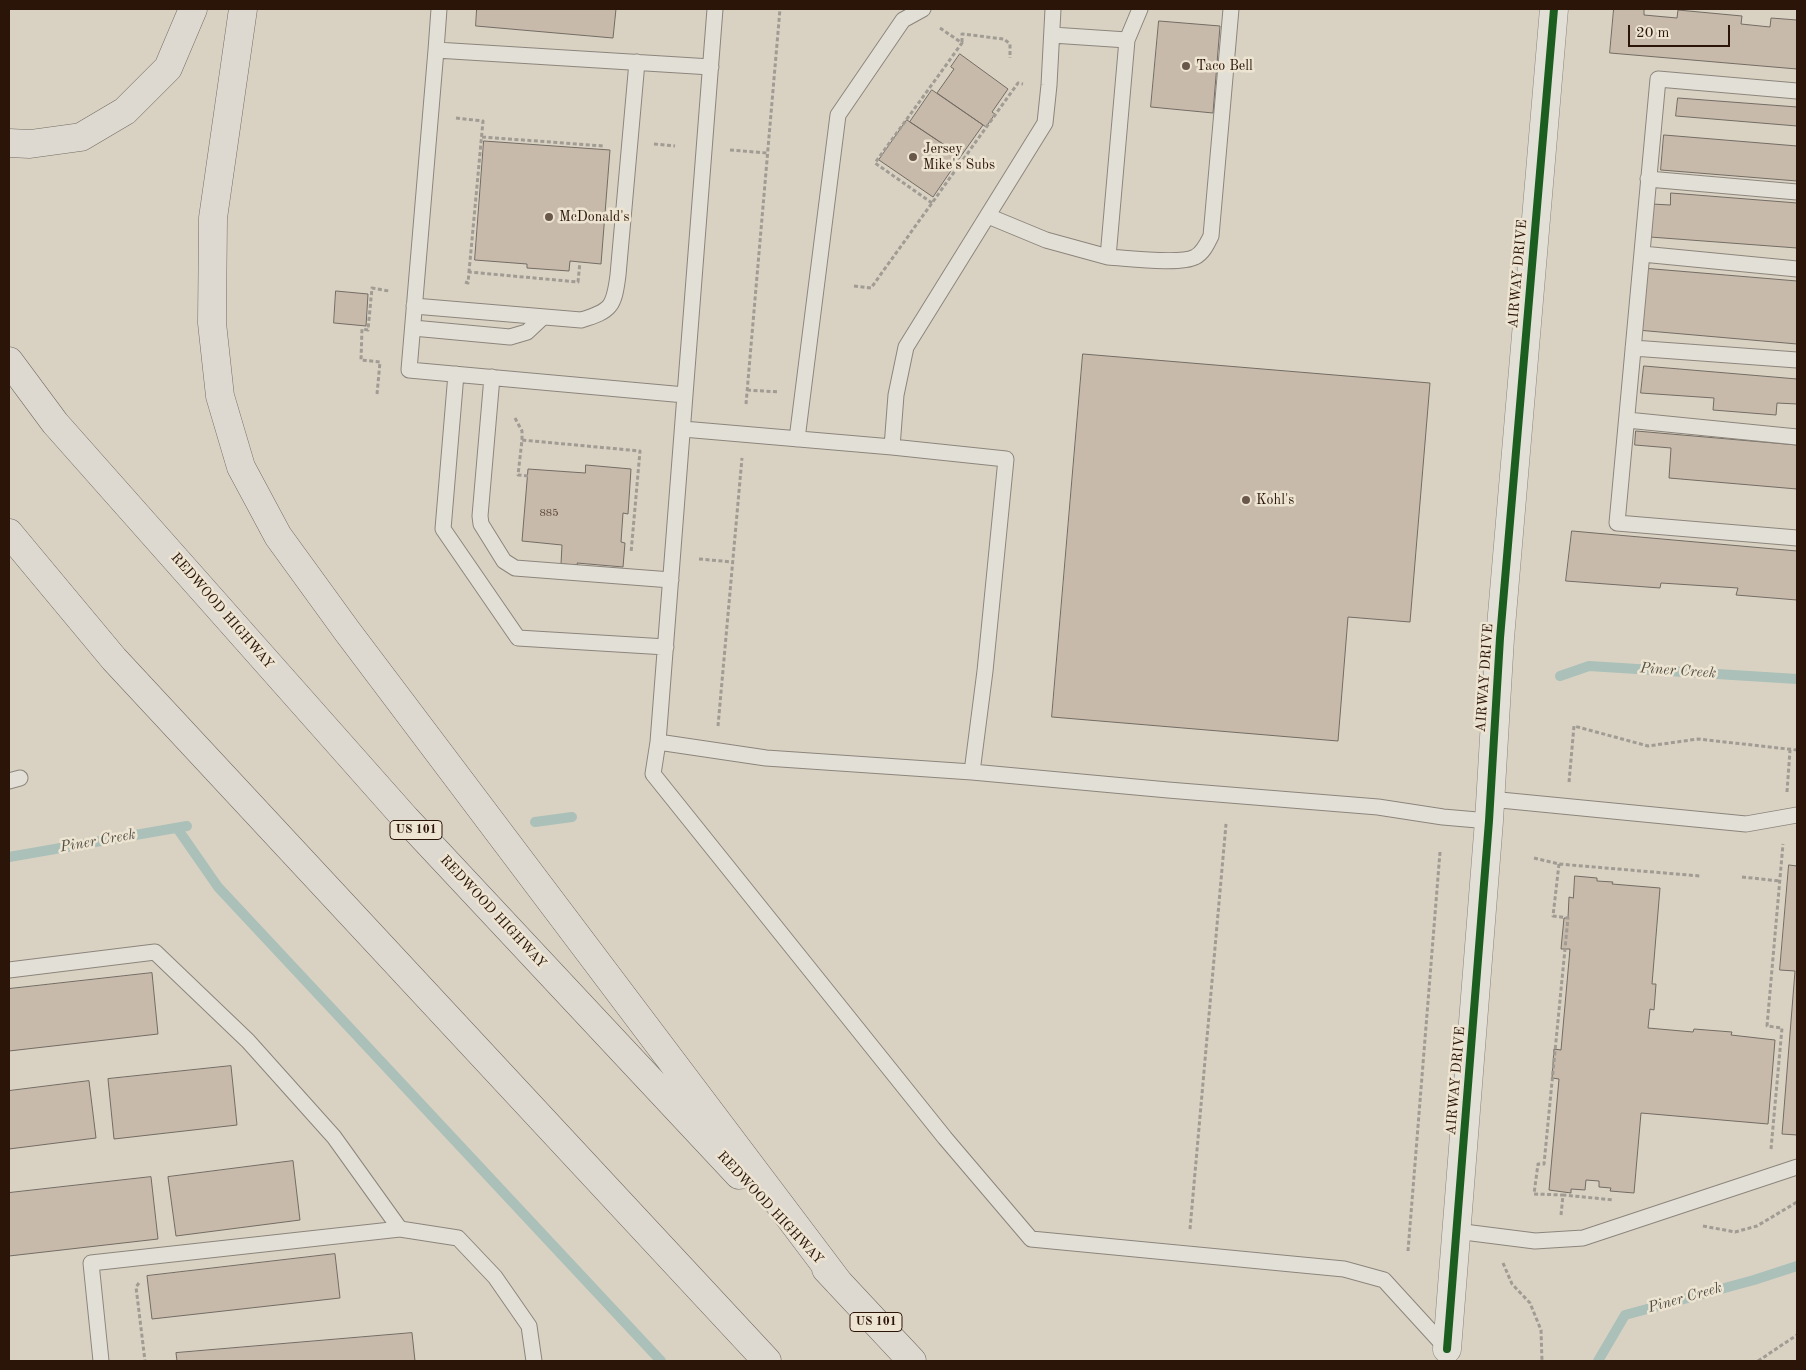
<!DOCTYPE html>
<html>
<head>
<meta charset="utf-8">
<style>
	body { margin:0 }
	#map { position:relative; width:1806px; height:1370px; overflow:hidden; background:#d9d2c3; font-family:"Old Standard TT",serif }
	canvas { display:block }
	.frame { position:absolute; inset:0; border:10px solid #2b1509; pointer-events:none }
	.scale { position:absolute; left:1628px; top:25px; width:102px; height:22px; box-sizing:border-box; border:2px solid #2b1509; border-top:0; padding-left:6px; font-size:15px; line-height:18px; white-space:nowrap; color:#2b1509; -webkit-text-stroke:4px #ede4d2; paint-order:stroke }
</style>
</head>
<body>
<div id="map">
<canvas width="1806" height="1370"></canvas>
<div class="frame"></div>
<div class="scale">20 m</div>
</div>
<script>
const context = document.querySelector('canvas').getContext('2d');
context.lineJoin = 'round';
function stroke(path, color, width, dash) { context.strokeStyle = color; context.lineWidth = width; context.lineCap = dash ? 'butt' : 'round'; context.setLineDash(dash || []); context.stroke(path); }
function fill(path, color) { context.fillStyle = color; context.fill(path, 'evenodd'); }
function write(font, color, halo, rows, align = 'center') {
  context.font = font + ' "Old Standard TT",serif'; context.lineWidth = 5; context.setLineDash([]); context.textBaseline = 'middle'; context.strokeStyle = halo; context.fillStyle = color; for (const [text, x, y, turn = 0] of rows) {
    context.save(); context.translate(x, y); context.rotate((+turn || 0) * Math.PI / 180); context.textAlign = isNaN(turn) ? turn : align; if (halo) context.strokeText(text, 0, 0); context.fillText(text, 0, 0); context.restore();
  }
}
const stream = new Path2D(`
	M1560 676 1589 666 1797 679
	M535 822 572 817
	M177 828 218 887 661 1361
	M9 857 187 826
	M1598 1361 1625 1315 1754 1280 1797 1266`);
const building = new Path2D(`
	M477 9H616L613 38 476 26Z
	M1614 9H1644V15L1677 18 1678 10 1742 16 1741 24 1770 27 1771 18 1797 20V69L1610 53Z
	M1159 21 1220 26 1213 113 1151 107Z
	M960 54 1008 89 992 112 995 114 986 127 937 93 954 69 951 67Z
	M932 90 983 125 961 156 910 122Z
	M1678 98 1797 107V126L1676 116Z
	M907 120 961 156 933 197 879 160Z
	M1664 135 1797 146V181L1661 170Z
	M484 141 610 150 601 264 570 261 569 271 527 268V264L475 260Z
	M1671 193 1797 203V248L1650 237 1652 204 1670 205Z
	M1642 268 1797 281V344L1637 330Z
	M336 291 368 294 366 326 334 323Z
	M1083 354 1430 383 1410 622 1348 617 1338 741 1052 717Z
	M1644 366 1797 379V404L1777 403 1776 415 1713 410 1714 398 1641 393Z
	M1636 431 1797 445V489L1669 478 1671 448 1635 445Z
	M586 465 631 469 628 514 623 513 621 542 625 543 623 567 577 563 578 565 561 564 562 545 522 541 528 469 585 473Z
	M1572 531 1797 551V600L1736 595 1738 588 1661 583 1660 588 1566 581Z
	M1789 865 1797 866V1135L1782 1134 1795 971 1780 970Z
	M1575 876 1597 878V881L1613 882 1612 884 1660 888 1652 984H1656L1654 1010 1650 1009 1648 1028 1693 1032 1694 1029 1732 1032 1731 1035 1775 1040 1768 1124 1641 1113 1634 1193 1610 1191 1611 1188 1599 1187V1181L1586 1180 1585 1190 1571 1189V1193L1549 1190 1559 1079 1552 1078 1554 1049 1561 1050 1570 949H1561L1564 918H1568L1569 897 1573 898Z
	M152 973 158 1034 9 1051V989Z
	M231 1066 237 1125 114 1139 108 1079Z
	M89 1081 96 1138 9 1149V1091Z
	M293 1161 300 1220 176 1236 168 1177Z
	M151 1177 158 1239 9 1256V1193Z
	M335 1254 340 1298 152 1319 147 1276Z
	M412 1333 415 1361H177L176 1353Z`);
const path = new Path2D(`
	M962 42V34L1004 39 1010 44V58
	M456 118 483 121 469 272
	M482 137 604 146
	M654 144 675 146
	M730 150 767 153
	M932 203 875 163 962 43 940 28
	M465 282 468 283 469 272 578 282 580 262
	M854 286 871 288 1018 83 1023 84
	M747 390 779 392
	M377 394 380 362 361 360 362 329 368 330 372 288 389 291
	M746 404 780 9
	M515 418 522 431V440
	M528 476 518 475 522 440 640 451 631 553
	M699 559 733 562
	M718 726 742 458
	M1569 782 1574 726 1648 746 1698 739 1797 750
	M1787 792 1790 750
	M1534 858 1559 864 1700 876
	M1559 864 1553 916 1568 918 1544 1164H1538L1534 1194 1563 1195
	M1742 877 1780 881
	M1771 1149 1782 1028 1767 1026 1783 844
	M1561 1215 1563 1195 1614 1200
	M1703 1226 1735 1232 1757 1226 1797 1202
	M1190 1229 1226 824
	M1408 1251 1440 852
	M1503 1263 1512 1284 1530 1303 1541 1330 1542 1361
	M139 1283 136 1287 145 1361
	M1758 1361 1797 1335`);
const lane = new Path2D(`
	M1127 40 1140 9
	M436 50 439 9
	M1797 91 1658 79 1617 523 1797 538
	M1648 179 1797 192
	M988 216 1046 240 1108 257 1127 40 1052 35
	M1642 254 1797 269
	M1108 257C1127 258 1180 265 1195 257 1203 253 1207 244 1211 236L1231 9
	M414 306 581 320C611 311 614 307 618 275L637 62
	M413 328 510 337 527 332 543 317
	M1633 348 1797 360
	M456 374 443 529 518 638 666 647
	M492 377 480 516 481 524 504 561 515 568 671 580
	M685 395 409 370 436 50 711 67
	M1627 420 1797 437
	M683 429 892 447 1006 459 985 671 972 772 1168 790 1378 807 1443 817 1489 821
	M797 439 838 115 903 20 923 9
	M892 447 896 395 906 347 1045 123 1049 85 1053 9
	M658 742 715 9
	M972 772 766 758 658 742 653 774 945 1138 1031 1239 1344 1269 1384 1280 1447 1349
	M9 781 20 778
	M1490 799 1746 824 1797 815
	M9 970 155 952 248 1041 334 1137 400 1229 458 1238 495 1277 529 1326 534 1361
	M1456 1231 1535 1241 1583 1238 1797 1167
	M101 1361 91 1263 400 1229`);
const street = new Path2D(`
	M1447 1349 1489 821 1500 638 1554 9`);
const highway = new Path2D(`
	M243 9 213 218 212 323 220 396 241 467 278 536 347 631 839 1283
	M9 143 30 144 81 137 125 111 168 68 193 9
	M9 361 55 423 406 819 739 1175
	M9 533 114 659 767 1361
	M826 1269 912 1361`);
const cycleway = new Path2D(`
	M1447 1349 1489 821 1500 638 1554 9`);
const markers = [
	[1186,66,5,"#68574a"],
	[913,157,5,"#68574a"],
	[549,217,5,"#68574a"],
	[1246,500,5,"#68574a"]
];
const numberNames = [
	["885",549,513]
];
const shields = [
	[416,830,52],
	[876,1322,52]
];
const shieldNames = [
	["US 101",416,830],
	["US 101",876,1322]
];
const poiNames = [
	["Taco Bell",1196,66],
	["Jersey",923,149],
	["Mike's Subs",923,165],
	["McDonald's",559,217],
	["Kohl's",1256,500]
];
const streetNames = [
	["AIRWAY DRIVE",1518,274,-85],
	["REDWOOD HIGHWAY",222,611,49],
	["AIRWAY DRIVE",1485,678,-86],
	["REDWOOD HIGHWAY",493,912,47],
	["AIRWAY DRIVE",1456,1081,-85],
	["REDWOOD HIGHWAY",770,1208,47]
];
const waterNames = [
	["Piner Creek",1678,671,4],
	["Piner Creek",98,841,-10],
	["Piner Creek",1685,1298,-16]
];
stroke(stream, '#aac0b8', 10);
fill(building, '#c8baab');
stroke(building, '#736c63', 1);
stroke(lane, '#8c857c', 17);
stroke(street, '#8c857c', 29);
stroke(highway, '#736c63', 29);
stroke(path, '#a09b93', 3, [4, 2.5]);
stroke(lane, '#e2dfd7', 15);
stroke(street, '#e2dfd7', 28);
stroke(highway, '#ddd9d1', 28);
stroke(cycleway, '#1b5e20', 8);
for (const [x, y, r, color] of markers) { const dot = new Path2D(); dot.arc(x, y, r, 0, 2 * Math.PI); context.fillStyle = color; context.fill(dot); stroke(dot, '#ede4d2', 2); }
write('11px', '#523e32', null, numberNames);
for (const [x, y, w] of shields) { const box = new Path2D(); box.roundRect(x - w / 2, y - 9.5, w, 19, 4); context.fillStyle = '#ede4d2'; context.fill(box); stroke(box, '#2b1509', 1); }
write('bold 12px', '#2b1509', null, shieldNames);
write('14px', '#2b1509', '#ede4d2', poiNames, 'left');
write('14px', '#2b1509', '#ede4d2', streetNames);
write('italic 15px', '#504e45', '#ede4d2', waterNames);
</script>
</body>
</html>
